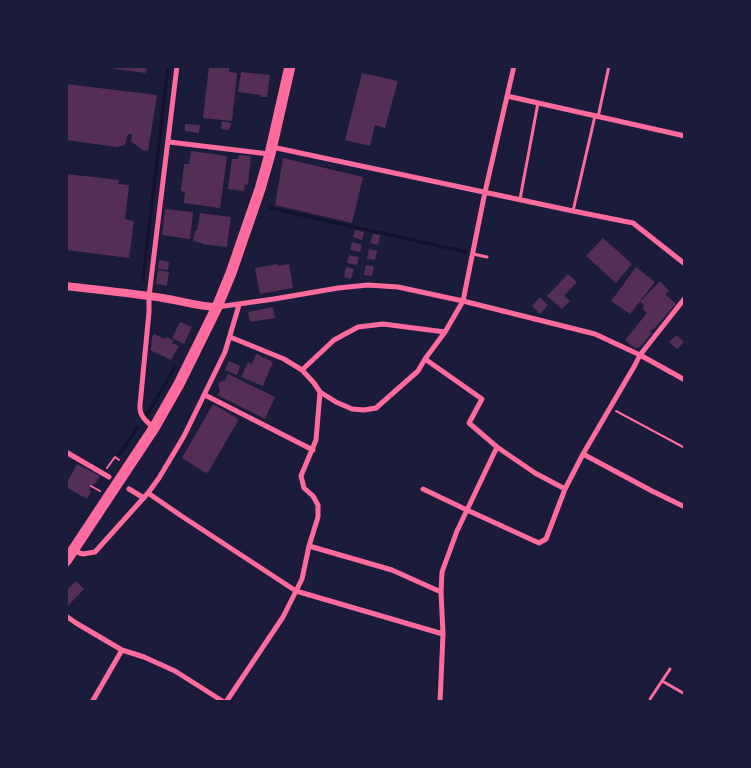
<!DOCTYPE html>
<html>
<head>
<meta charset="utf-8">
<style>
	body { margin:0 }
	#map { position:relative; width:751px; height:768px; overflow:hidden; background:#1b1b3a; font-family:Inter,sans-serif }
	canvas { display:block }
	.frame { position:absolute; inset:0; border:68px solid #1b1b3a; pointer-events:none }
</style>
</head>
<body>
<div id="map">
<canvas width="751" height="768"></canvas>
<div class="frame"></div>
</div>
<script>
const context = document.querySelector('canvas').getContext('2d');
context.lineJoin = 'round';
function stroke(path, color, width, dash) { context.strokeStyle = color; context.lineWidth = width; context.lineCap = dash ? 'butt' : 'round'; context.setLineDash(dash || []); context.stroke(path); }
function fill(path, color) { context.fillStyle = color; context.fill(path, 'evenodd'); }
const stream = new Path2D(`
	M270 208 466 252
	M143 280 168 66
	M147 415 175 367
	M119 455 137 428`);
const building = new Path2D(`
	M101 66H147L146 73 101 67Z
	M209 66 229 67V72L237 73 232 121 203 118Z
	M241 72 270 75 267 97H261V95L238 92Z
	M362 73 398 81 385 128 375 125 370 146 345 140Z
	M66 84 157 95 148 151 142 150 131 141 132 134H128L125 145 117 147 66 140Z
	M222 121 231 123 230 128H229V130L221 129Z
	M185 124 200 125 199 133 185 131Z
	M191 151 227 156 220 208 184 203 185 192 181 191 184 164H189Z
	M239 155 251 156 248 185 245 184 244 191 228 189 232 159H238Z
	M283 158 363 177 352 223 275 205Z
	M66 174 119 180 118 184 129 185 125 219 134 221 129 258 66 250Z
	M165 209 193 212 190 239 162 235Z
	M200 213 231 217 227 247 202 244V243L193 241 195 231H197Z
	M355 230 364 232 362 240 353 237Z
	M373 234 380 235 378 245 370 243Z
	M603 238 632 264 616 283 586 256Z
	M352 242 362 245 360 252 350 250Z
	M369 249 377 251 375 260 367 259Z
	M349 255 359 257 357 265 347 263Z
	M159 260 169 262 168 270 158 269Z
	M278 264V266L289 264 293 288 260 294 255 268Z
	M366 265 374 266 372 276 364 275Z
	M346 267 354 269 351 279 344 277Z
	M636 267 655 282 630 314 611 301Z
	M158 270 169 272 167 286 156 284Z
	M568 274 577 282 564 296 570 301 562 309 547 296Z
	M660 281 669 291 665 294 676 304 653 330 652 329 650 332 652 333 640 347 635 348 625 340 647 313 643 309 644 305 640 302Z
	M540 297 548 305 540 314 532 306Z
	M273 307 275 318 250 322 248 312Z
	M180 322 192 327 184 344 172 338Z
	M154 334 165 339 166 337 173 340 172 343 179 346 171 360 150 350 151 348 152 337Z
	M677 335 684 342 677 349 669 342Z
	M256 354 273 362 263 386 241 377 248 362 252 364Z
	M229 361 240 366 237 375 225 370Z
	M228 374 275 397 265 419 217 395 220 391 218 386 220 382 225 380Z
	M213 404 237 418 238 421 208 472 206 473 182 458Z
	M77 464 100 476 95 484 94 483 89 490 91 491 87 499 66 487V484Z
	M76 581 84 589 66 608V591Z`);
const path = new Path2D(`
	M616 411 685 448
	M107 468 115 457 119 460
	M91 486 100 491`);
const service = new Path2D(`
	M598 117 609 66
	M520 199 538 103
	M573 211 595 116
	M473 254 487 257
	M662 681 685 694
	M650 699 670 669`);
const minor = new Path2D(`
	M507 96 685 136
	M169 142 269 154
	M272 147 573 211 633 223 685 264
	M217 307 274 299 338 288 368 285 398 287 463 301 595 334 640 355 685 380
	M230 337 284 359 302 370 314 383 320 392 336 402 352 409 364 410 376 408 418 371 425 359 445 332 463 301 485 192 514 66
	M425 359 482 399 469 423 497 447 535 473 565 489
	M302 370 334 340 358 327 383 324 445 332
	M205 395 313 450
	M154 428C146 421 139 416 140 405L149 312V296L177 66
	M66 452 109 477
	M583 454 652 491 685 507
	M129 489 144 498
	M423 489 467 510 539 543 546 539 565 489 583 454 635 365 640 355 685 298
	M148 493 180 515 296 591 443 634
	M309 546 392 570 441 592
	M73 551 83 554 95 552 148 493 159 478 184 436 225 352 239 305
	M66 616 76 623 122 650 144 657 175 671 224 702
	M92 702 122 650
	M226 702 283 617 302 579 309 546 318 517V505L313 496 304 488 301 476 316 440 320 392
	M440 702 443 634 441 592 442 572 457 531 497 447`);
const tertiary = new Path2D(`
	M66 286C99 290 131 293 163 298 182 301 199 307 217 307`);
const trunk = new Path2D(`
	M66 561 154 428 179 384 217 307 231 273 260 189 270 154 290 66`);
stroke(stream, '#12122b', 3);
fill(building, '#542f53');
stroke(path, '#ff6b9d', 2);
stroke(service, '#ff6b9d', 3);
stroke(minor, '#ff6b9d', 5);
stroke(tertiary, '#ff6b9d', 8);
stroke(trunk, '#ff6b9d', 11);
</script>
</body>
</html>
